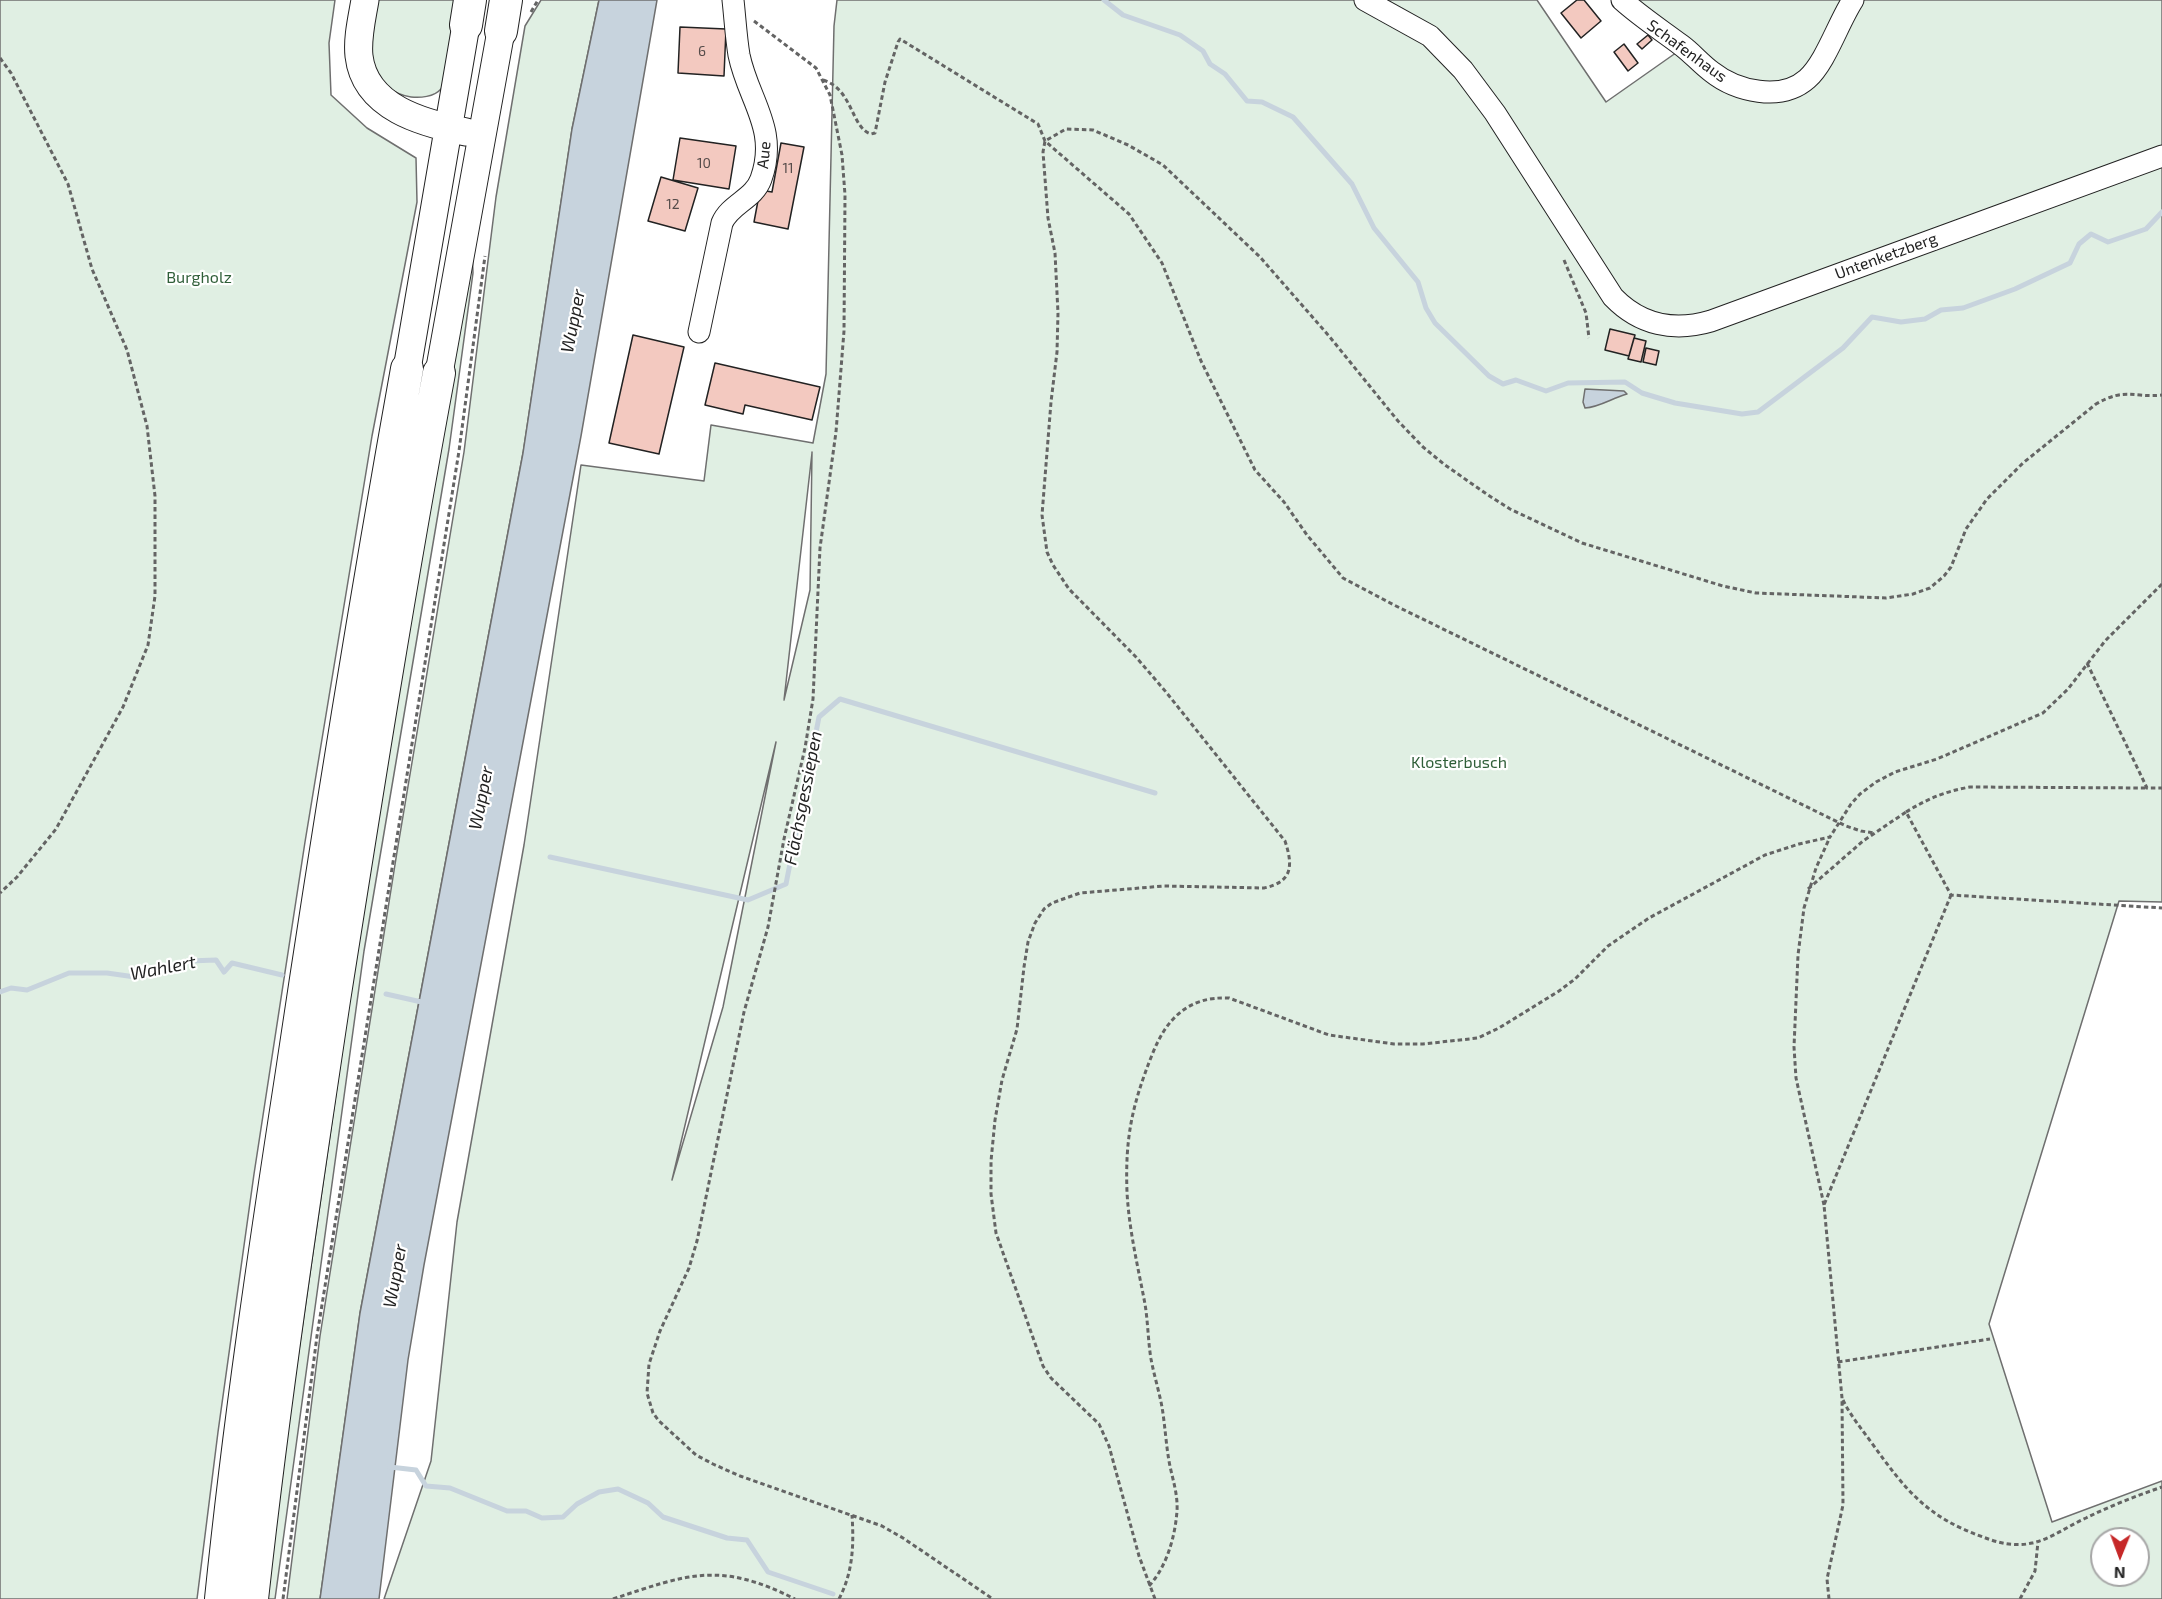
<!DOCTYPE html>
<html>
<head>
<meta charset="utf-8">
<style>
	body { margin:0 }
	#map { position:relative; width:2162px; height:1599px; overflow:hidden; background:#fff; font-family:"Exo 2",sans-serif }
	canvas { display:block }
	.north { position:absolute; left:2090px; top:1527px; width:60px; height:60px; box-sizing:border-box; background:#fff; border:2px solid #a7a7a7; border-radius:50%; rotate:181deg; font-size:16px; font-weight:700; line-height:24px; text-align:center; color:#222 }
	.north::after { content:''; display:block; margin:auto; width:21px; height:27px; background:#c62828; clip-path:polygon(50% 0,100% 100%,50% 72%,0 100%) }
</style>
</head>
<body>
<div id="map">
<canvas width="2162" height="1599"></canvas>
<div class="north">N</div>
</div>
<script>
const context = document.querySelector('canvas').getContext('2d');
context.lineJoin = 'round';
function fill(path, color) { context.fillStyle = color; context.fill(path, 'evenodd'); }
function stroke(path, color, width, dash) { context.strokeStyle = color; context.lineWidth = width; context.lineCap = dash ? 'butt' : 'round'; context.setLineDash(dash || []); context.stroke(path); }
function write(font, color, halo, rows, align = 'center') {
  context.font = font + ' "Exo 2",sans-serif'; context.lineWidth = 4.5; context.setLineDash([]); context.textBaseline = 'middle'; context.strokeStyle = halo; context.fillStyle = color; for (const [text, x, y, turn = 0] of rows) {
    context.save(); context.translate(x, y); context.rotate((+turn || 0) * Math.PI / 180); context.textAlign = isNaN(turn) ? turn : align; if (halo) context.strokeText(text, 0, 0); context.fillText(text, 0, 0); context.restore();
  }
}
const green = new Path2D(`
	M0 0H335L329 43 331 95 367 128 416 158 417 202 372 436 305 842 254 1174 218 1432 197 1599H0Z
	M377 0H461C457 23 454 72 441 89 434 97 420 98 411 97 395 95 375 81 371 64 367 49 374 16 377 0Z
	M541 0H599L572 129 523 453 360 1313 320 1599H287L320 1336 397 852 464 452 496 197 525 26Z
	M837 0H1537L1606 102 1680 50 1725 92 1754 96H1780L1861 0H2162V902L2119 901 1989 1324 2052 1522 2162 1481V1599H384L431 1461 457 1222 524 845 581 465 704 481 711 425 813 443 826 374 834 26ZM812 452 810 590 784 700 812 453ZM776 742 723 1007 672 1180ZM2102 1539H2138V1575H2102Z
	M1637 0H1847L1815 62 1788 85 1736 80Z
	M472 245 473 273 449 449 364 951 275 1599H263L371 851Z`);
const water = new Path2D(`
	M599 0H657L581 436 424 1265 408 1360 379 1599H320L360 1313 523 453 572 129Z
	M1585 389 1624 391 1627 394C1612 398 1600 407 1585 408L1583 402Z`);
const stream = new Path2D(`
	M1104 0 1123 15 1180 35 1203 51 1210 64 1225 74 1247 101 1262 102 1293 117 1352 184 1374 228 1418 282 1426 308 1435 323 1489 376 1503 384 1516 380 1546 391 1568 383 1625 382 1642 393 1675 403 1742 414 1758 412 1843 348 1872 317 1901 322 1925 319 1941 310 1963 308 2015 289 2070 263 2079 244 2091 234 2108 242 2146 229 2162 212
	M550 857 748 900 786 884 819 717 840 699 1155 793
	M0 992 11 988 27 990 69 973H107L135 977 154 973 189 961 216 960 224 972 232 963 282 975
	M386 994 426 1003
	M390 1467 416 1470 426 1486 450 1488 507 1511H526L542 1518 563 1517 577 1504 599 1492 618 1489 648 1503 663 1517 727 1538 747 1540 768 1572 833 1594`);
const building = new Path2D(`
	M1577 0H1584L1601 21 1581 38 1561 13Z
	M680 27 726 29 724 76 678 73Z
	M1648 35 1652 40 1642 49 1637 44Z
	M1624 44 1638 63 1628 71 1614 52Z
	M680 138 736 146 729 189 673 180Z
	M781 143 804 147 788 229 754 222 760 190 772 192Z
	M661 177 698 188 685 231 648 221Z
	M1610 329 1635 335 1629 356 1605 350Z
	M633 335 684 347 659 454 609 443Z
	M1634 338 1646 341 1641 362 1628 359Z
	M1646 348 1659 351 1656 365 1643 362Z
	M715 363 820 387 812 420 745 405 743 414 705 405Z`);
const path = new Path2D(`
	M531 12 538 0
	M754 21 816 68 830 95 842 155 845 195 844 331 836 432 820 548 813 699 805 748 784 839 768 927 744 1012 697 1241 689 1268 660 1331 649 1364 647 1393 653 1413 659 1421 696 1455 713 1464 740 1476 882 1526 903 1538 993 1599
	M0 58 11 73 68 184 92 269 127 350 147 426 155 496V596L148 645 123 707 56 829 17 877 0 893
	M823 80C853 89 851 128 871 134L875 133 885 82 898 42 900 39 1038 124 1045 141 1129 214 1162 263 1201 361 1255 470 1284 502 1307 535 1343 578 1394 605 1846 826 1861 831 1874 833
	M1564 260 1586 313 1589 338
	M2087 663 2147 788H2162
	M1906 812C1927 799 1946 791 1970 787L2147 788
	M1808 889 1863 841 1906 812 1951 895 2162 908
	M1824 1205 1796 1078 1794 1047 1798 955 1804 908 1816 868 1830 837
	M1838 1362 1990 1339
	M1843 1400C1850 1415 1861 1428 1871 1442 1905 1489 1926 1517 1983 1537 1998 1543 2016 1547 2032 1543 2051 1539 2068 1526 2086 1518 2110 1506 2136 1496 2162 1487
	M1149 1586C1167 1566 1175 1537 1177 1511 1178 1493 1172 1478 1169 1461 1166 1444 1165 1425 1162 1407 1159 1391 1154 1375 1151 1359 1148 1341 1148 1322 1145 1304 1138 1267 1129 1230 1127 1192 1125 1138 1132 1105 1152 1055 1166 1019 1188 996 1229 998L1329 1035 1394 1044H1423L1478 1038 1499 1028 1559 991 1575 979 1608 946 1649 918 1765 855 1799 844 1830 837 1851 804 1860 794 1876 782 1895 772 1937 759 2043 713 2068 689 2105 641 2162 584
	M283 1599 317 1336 459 451 485 256
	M613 1599C688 1574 720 1561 795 1599
	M839 1599C853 1572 854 1545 852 1515
	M1155 1599 1139 1556 1109 1446 1099 1424 1051 1378 1043 1366 996 1233 991 1194V1161L995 1120 1002 1080 1017 1029 1024 967 1028 942 1035 923 1044 909 1052 903 1080 893 1164 886 1264 888C1293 882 1293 865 1285 841L1166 692 1136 657 1069 589 1053 565 1047 552 1042 515 1051 402 1057 352 1058 313 1055 253 1048 218 1043 152 1045 141 1066 129 1093 130 1128 145 1163 165 1260 257 1329 336 1398 421 1423 447 1445 465 1488 495 1510 509 1582 543 1723 586 1756 593 1886 598 1913 594 1930 588 1944 576 1951 567 1966 529 1987 499 2023 463 2096 404C2126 387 2132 398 2162 395
	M1829 1599 1827 1579 1843 1505 1842 1398 1824 1205 1951 895
	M2020 1599 2035 1571 2038 1542`);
const minor = new Path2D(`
	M1365 0 1430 36 1463 70 1495 113 1613 297C1640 325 1674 332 1711 321L2162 156
	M1622 0C1641 17 1661 30 1681 45 1692 53 1701 64 1712 72 1736 91 1781 102 1807 79 1826 62 1838 23 1853 0
	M699 332 722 223C730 204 754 199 761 179 779 129 748 100 739 55 736 37 735 18 733 0`);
const major = new Path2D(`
	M365 0C362 18 357 38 359 56 365 108 423 123 466 132
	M407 369 466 25
	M439 373 501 31`);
const highway = new Path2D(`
	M466 25 470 0
	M501 31 506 0
	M221 1599C239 1423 265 1247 292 1072 327 837 365 603 407 369
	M252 1599C274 1399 304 1199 334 1000 367 791 400 582 439 373`);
const numberNames = [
	["6",702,51],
	["10",704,163],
	["11",788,168],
	["12",673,204]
];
const streetNames = [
	["Schafenhaus",1687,51,36],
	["Aue",764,155,-85],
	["Untenketzberg",1886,256,-20]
];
const parkNames = [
	["Burgholz",199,278],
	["Klosterbusch",1459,763]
];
const waterNames = [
	["Wupper",573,321,-79],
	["Wupper",481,798,-79],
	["Flächsgessiepen",803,798,-79],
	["Wahlert",163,968,-11],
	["Wupper",395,1276,-80]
];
fill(green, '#e0efe3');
stroke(green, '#6f6f6f', 1.5);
fill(water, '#c7d3dd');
stroke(water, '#6f6f6f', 1.5);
stroke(stream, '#c7d3dd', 5);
fill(building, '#f3c9c0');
stroke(building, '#222', 1.5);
stroke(minor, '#222', 23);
stroke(major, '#222', 29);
stroke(highway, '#222', 34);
stroke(path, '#646464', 3, [4.5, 3]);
stroke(minor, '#fff', 21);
stroke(major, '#fff', 27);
stroke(highway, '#fff', 32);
write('14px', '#564c4a', null, numberNames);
write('16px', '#222', '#fff', streetNames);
write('16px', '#2f5e38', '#fff', parkNames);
write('italic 18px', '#222', '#fff', waterNames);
</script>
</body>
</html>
